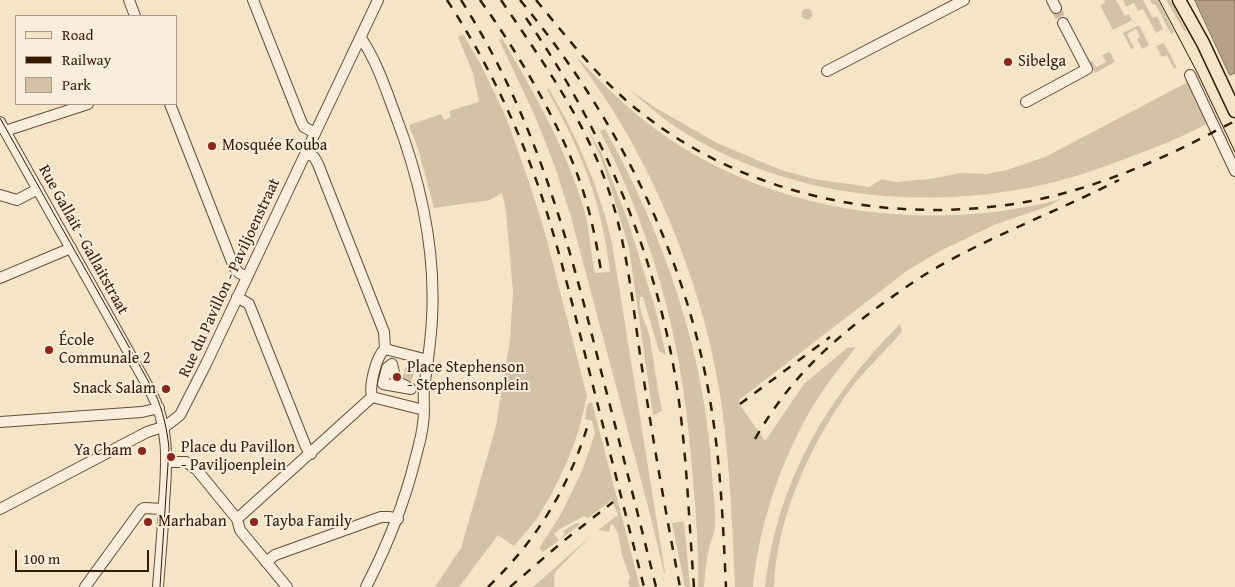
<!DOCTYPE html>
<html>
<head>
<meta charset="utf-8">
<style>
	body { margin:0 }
	#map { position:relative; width:1235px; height:587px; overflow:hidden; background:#f5e5c7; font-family:"Gentium Book Plus",serif }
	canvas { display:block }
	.legend { position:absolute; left:15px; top:15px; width:162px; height:90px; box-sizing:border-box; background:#f8eedb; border:1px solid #aa9986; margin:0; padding:6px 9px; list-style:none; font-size:15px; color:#351a06 }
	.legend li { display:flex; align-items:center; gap:10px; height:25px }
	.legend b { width:25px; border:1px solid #aa9986 }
	.scale { position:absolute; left:15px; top:550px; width:134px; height:22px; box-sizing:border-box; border:2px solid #351a06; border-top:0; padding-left:6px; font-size:15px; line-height:18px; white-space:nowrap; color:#351a06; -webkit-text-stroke:4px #f8eedb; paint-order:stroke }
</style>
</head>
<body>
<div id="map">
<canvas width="1235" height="587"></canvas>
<ul class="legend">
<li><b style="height:6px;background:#f5e5c7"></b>Road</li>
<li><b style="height:6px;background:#351a06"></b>Railway</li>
<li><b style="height:14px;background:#d4c2a6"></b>Park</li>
</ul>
<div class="scale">100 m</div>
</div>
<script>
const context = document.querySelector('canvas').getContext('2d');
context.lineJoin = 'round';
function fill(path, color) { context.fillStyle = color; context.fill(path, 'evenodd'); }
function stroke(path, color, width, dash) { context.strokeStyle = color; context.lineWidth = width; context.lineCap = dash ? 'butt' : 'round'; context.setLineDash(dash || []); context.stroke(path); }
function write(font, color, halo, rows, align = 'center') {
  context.font = font + ' "Gentium Book Plus",serif'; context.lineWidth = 4; context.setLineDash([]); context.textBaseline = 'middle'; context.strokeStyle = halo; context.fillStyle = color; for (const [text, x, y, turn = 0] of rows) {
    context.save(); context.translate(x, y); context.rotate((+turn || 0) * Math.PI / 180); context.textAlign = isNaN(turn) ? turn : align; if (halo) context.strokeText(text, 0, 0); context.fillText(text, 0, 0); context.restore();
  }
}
const green = new Path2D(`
	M1104 0H1116L1125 16 1129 14 1132 20 1113 30 1100 5 1105 3Z
	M1123 0H1143L1153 18 1157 16 1163 29 1156 33 1143 9 1138 11 1134 3 1126 7Z
	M1150 0H1158L1174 32 1171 34 1156 5 1152 4Z
	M1166 0H1170L1186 30 1184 31Z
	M801.5 14a5.5 5.5 0 1 1 11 0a5.5 5.5 0 1 1-11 0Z
	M1139 25 1149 45 1142 49 1137 39 1140 37 1136 29 1127 34 1134 48 1131 49 1123 33Z
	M463 34 481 65 506 117 528 179 544 229 587 396 579 430 567 462 553 491 537 519 514 546 498 535 459 587H435L461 548 496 426 510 340 513 292 506 211 502 193 490 200 434 208 419 152 409 125 441 114 444 120 451 117 449 111 479 102 473 73 458 37Z
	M502 38C534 93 566 148 584 209 590 230 590 252 595 273L610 272C602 202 581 150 547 90L549 89C578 138 599 187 612 243L665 572 664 573 650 514 571 217 555 167 535 116 499 40Z
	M1164 43 1177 68 1174 69 1167 55 1162 57 1156 46Z
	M1110 52 1115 62 1095 73 1090 62 1092 60 1096 67 1106 62 1102 55Z
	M575 55C603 85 631 112 665 136 777 214 930 234 1061 199L1049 206 994 225 940 251 908 270 739 400 740 405 765 441 804 384 847 348 856 347C847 359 837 371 828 383 788 439 759 519 753 587H735C732 525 730 463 721 401 707 305 668 201 617 117 604 96 589 75 575 55Z
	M1188 82 1209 123C1182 137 1154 148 1125 159 1098 169 1070 179 1042 185 918 212 782 197 674 126 658 115 643 101 627 88L656 108 717 143 781 170 814 179 869 187 882 179 895 182 929 179 962 173 986 174 1007 170 1045 157Z
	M587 128 601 152 628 221 656 311 666 355 659 351 643 297H640C638 313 647 324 650 338 654 363 657 387 662 411L653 415 629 248 609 182 600 156Z
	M605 129C664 235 705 353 712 474 713 490 716 508 715 524 715 532 711 541 709 549 706 562 705 574 704 587H698C699 551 696 516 693 481 690 442 686 402 679 364 665 283 637 203 600 131Z
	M900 324 902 332C887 349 870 365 855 383 813 437 776 518 774 587H765C777 482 826 398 900 324Z
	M405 367 415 370 411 383 402 381Z
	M592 402 640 587H630L628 583 630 577C628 571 625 565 623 558 619 546 621 532 611 523L609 532 598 530 618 515 612 500 588 518 584 516 560 529 554 534 559 540 565 534 563 531 576 523 581 524 543 552 539 548 560 516 582 471 595 433 592 421 585 419 587 404Z
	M684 521 690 587H685L672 523Z
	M591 536 556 571 554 577V587H533Z`);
const water = new Path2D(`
	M1195 0H1235V73L1230 75Z`);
const minorTunnel = new Path2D(`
	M1056 8 1063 23`);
const minor = new Path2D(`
	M129 0 135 16
	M253 0 301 121 304 127 315 133
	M1052 0 1056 8
	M361 38C377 62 385 87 395 114 420 179 436 247 432 318 431 342 427 365 424 389 423 400 425 412 423 423 422 436 418 448 415 460 404 505 387 546 366 587
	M827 71 964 0
	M1190 75 1235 171
	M1026 102 1087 69 1063 23
	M170 104 234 267 239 273 247 277
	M0 122 150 390C170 426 167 464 164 503 163 531 160 559 158 587
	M5 131 88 104
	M306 153 314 157 318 164 384 332 385 349
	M0 195 17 200 38 189
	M0 278 71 248
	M237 297 249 304 306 447 311 454
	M385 349 428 360
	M392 364 387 368 383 384 411 389
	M392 364 396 381 406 386
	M372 397 424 410
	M372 397C369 386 376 356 385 349
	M0 422 142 412 159 408
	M167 462H186L197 470 237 519 240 530 287 587
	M0 509 147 432 166 426 180 415 206 364 378 0
	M237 519 372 397
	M266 562 275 555 381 517H390L398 519
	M85 587 141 510 144 508 164 509`);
const major = new Path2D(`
	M1179 0 1203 43 1235 111`);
const tram = new Path2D(`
	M1159 0 1197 72 1235 152
	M0 118 155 393C163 411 167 429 169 448L160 587`);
const rail = new Path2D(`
	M447 0C487 61 518 126 541 194 560 252 574 311 589 370 607 442 626 515 644 587
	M461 0C535 116 567 235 600 367 619 440 638 514 656 587
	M480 0C517 51 558 120 579 179 590 209 596 240 601 271
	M501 0C538 55 578 110 602 172 627 235 632 302 642 368 653 441 666 514 680 587
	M520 0C617 117 687 255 711 406 721 466 723 526 726 587
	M536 0C570 41 602 83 644 115 752 199 898 226 1031 201 1087 190 1147 166 1198 140
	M526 18C604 131 658 258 678 394 687 458 689 523 694 587
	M1192 143 1235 121
	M740 404 830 337
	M755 439C787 383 826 345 878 307 896 294 914 281 934 269 993 235 1058 211 1119 180
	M488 587C537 540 570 486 589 421
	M510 587 561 543 613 502`);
const markers = [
	[1008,62,5,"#8f2418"],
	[212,146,5,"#8f2418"],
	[49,350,5,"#8f2418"],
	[397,377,5,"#8f2418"],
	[166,389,5,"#8f2418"],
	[142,451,5,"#8f2418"],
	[171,457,5,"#8f2418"],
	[148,522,5,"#8f2418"],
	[254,522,5,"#8f2418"]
];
const poiNames = [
	["Sibelga",1018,62],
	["Mosquée Kouba",222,146],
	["École",59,341],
	["Communale 2",59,359],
	["Place Stephenson",407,368],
	["- Stephensonplein",407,386],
	["Snack Salam",156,389,"right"],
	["Place du Pavillon",181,448],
	["- Paviljoenplein",181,466],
	["Ya Cham",132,451,"right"],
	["Marhaban",158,522],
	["Tayba Family",264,522]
];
const streetNames = [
	["Rue Gallait - Gallaitstraat",83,240,61],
	["Rue du Pavillon - Paviljoenstraat",230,278,-65]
];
fill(green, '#d4c2a6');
fill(water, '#b4a085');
stroke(water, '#816a52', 1);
stroke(minorTunnel, '#cfbca0', 10, [10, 5]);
stroke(minor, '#654d36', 12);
stroke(major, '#351a06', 15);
stroke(minor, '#f8eedb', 10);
stroke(major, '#f5e5c7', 12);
stroke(tram, '#351a06', 1);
stroke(rail, '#351a06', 2.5, [9, 9]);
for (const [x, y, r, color] of markers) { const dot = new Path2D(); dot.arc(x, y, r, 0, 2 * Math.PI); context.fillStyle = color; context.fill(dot); stroke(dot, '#f8eedb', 2); }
write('16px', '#351a06', '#f8eedb', poiNames, 'left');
write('16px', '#351a06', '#f8eedb', streetNames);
</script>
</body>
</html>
